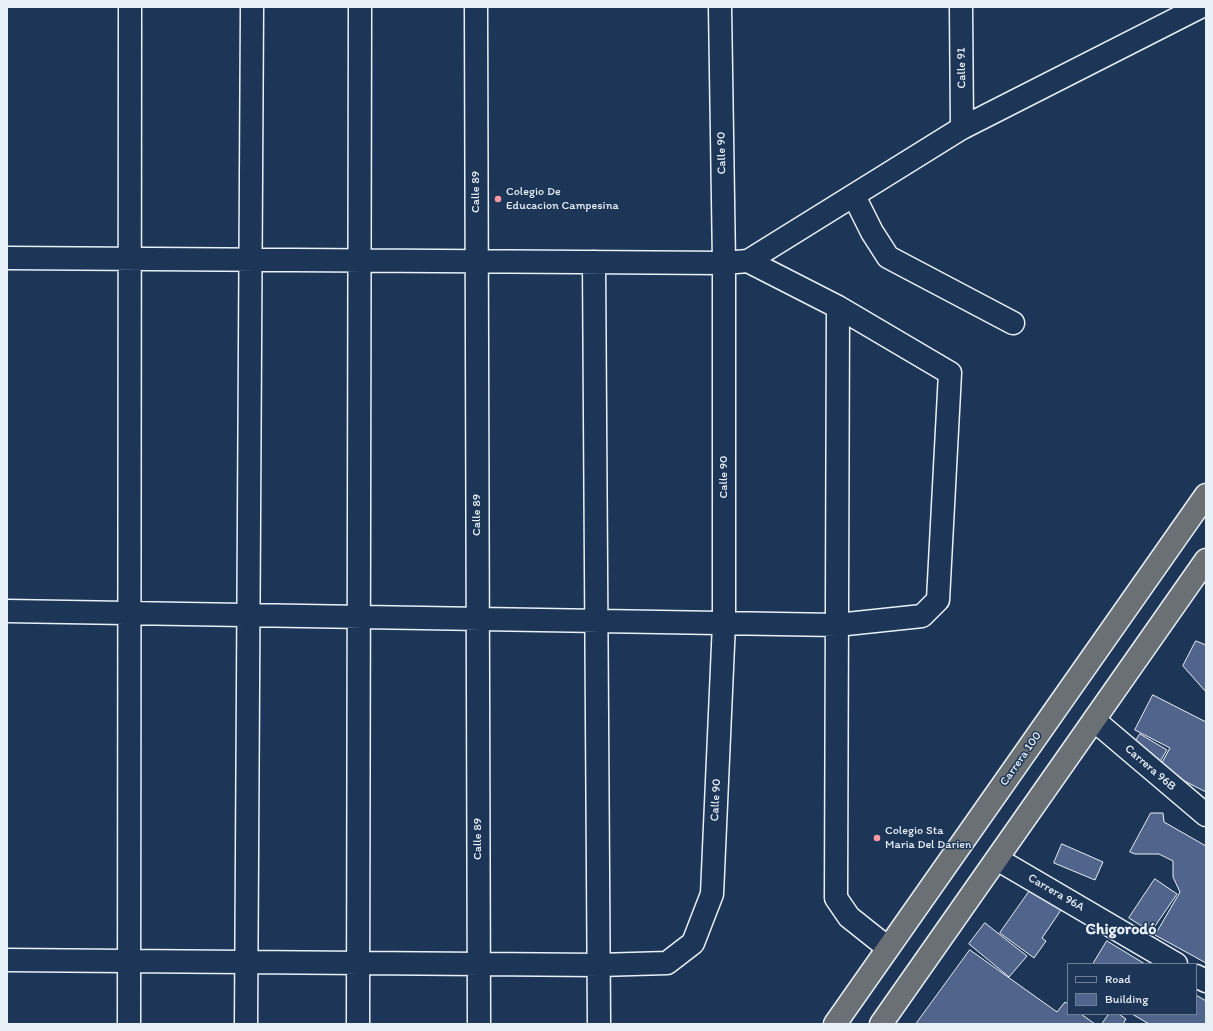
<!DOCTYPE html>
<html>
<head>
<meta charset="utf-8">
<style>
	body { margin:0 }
	#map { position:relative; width:1213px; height:1031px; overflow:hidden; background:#1d3557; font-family:Itim,sans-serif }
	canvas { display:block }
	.frame { position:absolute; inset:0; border:8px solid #e8f1f8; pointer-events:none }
	.legend { position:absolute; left:1067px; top:963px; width:130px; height:52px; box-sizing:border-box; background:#1d3557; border:1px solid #6e8097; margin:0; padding:5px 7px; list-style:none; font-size:12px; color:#e8f1f8 }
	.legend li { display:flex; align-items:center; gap:8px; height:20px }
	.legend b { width:20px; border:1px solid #6e8097 }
</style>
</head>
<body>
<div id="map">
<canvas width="1213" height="1031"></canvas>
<div class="frame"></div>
<ul class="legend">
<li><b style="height:5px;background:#1d3557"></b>Road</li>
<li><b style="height:11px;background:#51658c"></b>Building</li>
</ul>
</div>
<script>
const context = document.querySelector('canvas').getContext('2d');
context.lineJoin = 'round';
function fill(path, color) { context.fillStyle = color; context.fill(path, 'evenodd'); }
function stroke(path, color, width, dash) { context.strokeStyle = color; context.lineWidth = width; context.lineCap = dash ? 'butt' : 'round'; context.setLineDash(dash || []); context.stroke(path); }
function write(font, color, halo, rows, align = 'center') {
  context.font = font + ' Itim,sans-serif'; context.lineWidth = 3; context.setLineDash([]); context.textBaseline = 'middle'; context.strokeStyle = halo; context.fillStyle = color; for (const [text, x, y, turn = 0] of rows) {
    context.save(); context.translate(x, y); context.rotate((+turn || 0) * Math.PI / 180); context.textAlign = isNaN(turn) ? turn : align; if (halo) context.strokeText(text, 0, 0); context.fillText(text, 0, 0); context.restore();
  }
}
const building = new Path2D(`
	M1196 641 1206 645V692L1183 666Z
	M1153 695 1206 722V792L1159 768 1170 748 1135 730Z
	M1140 734 1167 750 1159 763 1132 747Z
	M1151 813H1163L1164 822 1206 846V963L1155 935 1180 892 1173 877V861L1159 854H1135L1130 852Z
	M1062 844 1103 862 1095 880 1054 863Z
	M1155 879 1177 894 1151 932 1129 918Z
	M1031 889 1061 910 1042 938 1046 941 1034 958 1000 933Z
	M985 923 1027 956 1009 977 969 944Z
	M1107 941 1145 964H1093Z
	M970 950 1057 1012 1065 1002 1068 1004V1014H1081L1095 1024H916Z
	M1196 995 1206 1001V1024H1149L1132 1014H1196Z
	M1109 1014H1119L1126 1019 1123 1024H1102Z`);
const minor = new Path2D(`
	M476 7 479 1024
	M961 7 962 128
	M854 196 872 232 888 257 1013 323
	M7 258 724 263 748 261 962 128 1200 7
	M594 262 599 1024
	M838 307 836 898 849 917 888 948
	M7 611 837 625 922 616 938 600 950 373 838 307 748 261
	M1094 720 1206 815
	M997 859 1176 964
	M7 960 599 965 667 963 693 943 712 894 724 623V263L720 7
	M1196 976 1206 981
	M129 1024 130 7
	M246 1024 252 7
	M358 1024 360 7`);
const highway = new Path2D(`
	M835 1024 1206 495
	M881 1024 1206 560`);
const markers = [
	[498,199,4,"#ff9aa2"],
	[877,838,4,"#ff9aa2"]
];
const streetNames = [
	["Calle 91",962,68,-91],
	["Calle 90",722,153,-91],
	["Calle 89",476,192,-90],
	["Calle 90",724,477,-90],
	["Calle 89",477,515,-90],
	["Carrera 100",1021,759,-55],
	["Carrera 96B",1150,768,41],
	["Calle 90",716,800,-87],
	["Calle 89",478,839,-90],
	["Carrera 96A",1056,893,30]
];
const poiNames = [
	["Colegio De",506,192],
	["Educacion Campesina",506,206],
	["Colegio Sta",885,831],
	["Maria Del Darien",885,845]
];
const districtNames = [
	["Chigorodó",1121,930]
];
fill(building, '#51658c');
stroke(building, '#e8f1f8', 1);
stroke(minor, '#e8f1f8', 25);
stroke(highway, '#e8f1f8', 25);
stroke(minor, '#1d3557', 22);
stroke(highway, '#6a7074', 22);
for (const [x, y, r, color] of markers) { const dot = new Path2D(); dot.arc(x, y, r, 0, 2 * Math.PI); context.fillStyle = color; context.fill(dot); stroke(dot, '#1d3557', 1.5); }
write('12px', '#e8f1f8', '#1d3557', streetNames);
write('12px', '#e8f1f8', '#1d3557', poiNames, 'left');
write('bold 16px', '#e8f1f8', '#1d3557', districtNames);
</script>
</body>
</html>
